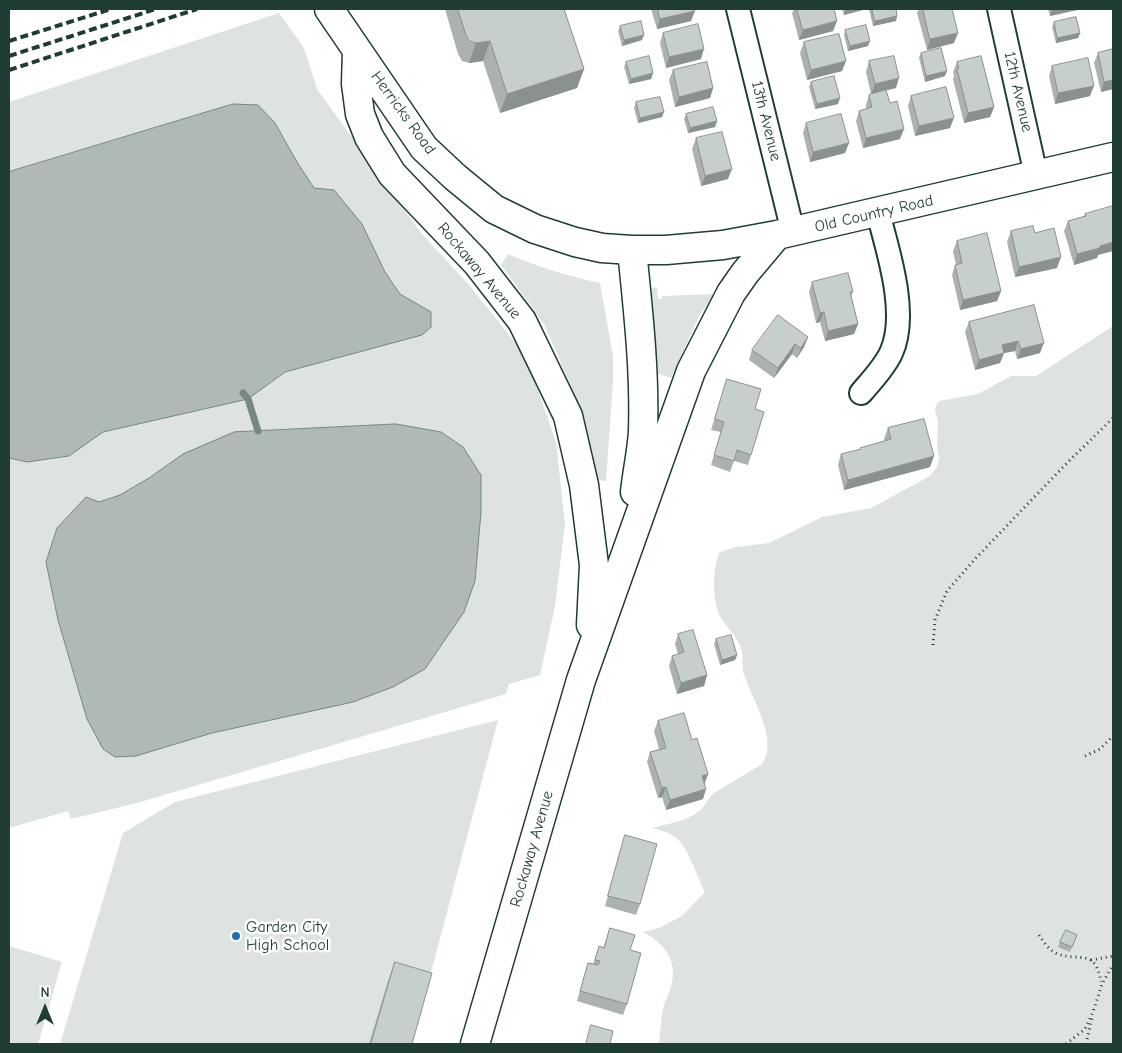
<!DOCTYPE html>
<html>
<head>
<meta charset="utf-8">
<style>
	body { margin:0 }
	#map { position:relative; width:1122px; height:1053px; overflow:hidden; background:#fff; font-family:"Comic Neue",sans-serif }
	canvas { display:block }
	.frame { position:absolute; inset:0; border:10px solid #1f3d34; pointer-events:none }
	.north { position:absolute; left:20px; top:983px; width:50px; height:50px; -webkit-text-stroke:4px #fff; paint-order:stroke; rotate:0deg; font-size:14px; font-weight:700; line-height:20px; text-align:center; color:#1f3d34 }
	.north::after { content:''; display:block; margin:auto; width:18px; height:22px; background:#1f3d34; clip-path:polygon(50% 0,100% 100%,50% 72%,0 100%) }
</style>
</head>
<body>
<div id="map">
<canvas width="1122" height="1053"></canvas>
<div class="frame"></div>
<div class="north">N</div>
</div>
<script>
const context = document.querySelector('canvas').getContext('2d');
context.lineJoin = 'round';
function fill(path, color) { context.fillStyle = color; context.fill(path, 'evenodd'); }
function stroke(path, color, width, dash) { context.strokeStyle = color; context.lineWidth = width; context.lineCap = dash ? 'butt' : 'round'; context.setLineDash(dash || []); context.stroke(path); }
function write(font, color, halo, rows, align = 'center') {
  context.font = font + ' "Comic Neue",sans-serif'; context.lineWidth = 5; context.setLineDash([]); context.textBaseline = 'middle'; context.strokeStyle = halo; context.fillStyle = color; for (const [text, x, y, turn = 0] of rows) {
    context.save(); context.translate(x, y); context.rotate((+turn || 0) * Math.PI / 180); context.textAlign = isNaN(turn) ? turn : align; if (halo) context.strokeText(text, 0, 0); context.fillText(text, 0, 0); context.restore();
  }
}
const green = new Path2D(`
	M279 13 304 48 317 89 421 233 470 286 526 356 556 442 565 524 555 606 540 675 509 684 506 694 137 803 71 819 68 811 9 828V102Z
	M508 254C538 267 568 276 600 283L613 356V382L606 481 592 480 577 400 544 324 501 265Z
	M657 287 658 299H662V296L715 294 699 316 671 378 658 374 650 291 652 288Z
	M1113 326V1044H659C660 1033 661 1020 663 1009 664 1003 668 997 670 990 679 963 667 945 643 932L659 928 682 916 705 892C697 877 688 846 675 837 668 832 660 830 652 828 668 824 686 821 698 812 705 807 708 798 714 793L762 764C779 739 752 700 744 674 741 666 744 656 741 648 736 635 726 627 720 616 712 602 712 566 720 552L736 547 769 543 822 517 871 508 930 476 937 467 939 458 937 447 938 420 935 411 936 405 939 401 978 394 1011 376H1036Z
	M498 720 412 1044H60L123 833 175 802Z
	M9 946 62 962 38 1044H9Z`);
const water = new Path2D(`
	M233 104 258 105 275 123 297 162 314 188 334 190 362 224 385 272 400 294 431 312V327L422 335 285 372 248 399 103 432 69 456 27 462 9 458V172Z
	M396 424 441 432 463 447 481 475V512L475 581 464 612 425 669 393 687 353 702 212 733 136 756 115 757 103 749 87 719 58 620 46 562 57 528 86 497 99 502 120 495 149 478 183 454 234 432Z`);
const stream = new Path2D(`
	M243 393 248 399 258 431`);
const path = new Path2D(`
	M933 645 935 620 947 591 976 558 1065 465 1113 418
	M1085 756 1100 749 1113 736
	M1039 935C1044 942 1049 951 1058 954 1081 962 1095 948 1101 982
	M1091 960 1113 956
	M1066 1044 1085 1029 1093 1012 1102 984 1113 965
	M1086 1044 1092 1018`);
const minor = new Path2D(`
	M738 9 793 232
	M999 9 1036 175
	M861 393C872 380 884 368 891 353 909 315 888 251 878 213`);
const major = new Path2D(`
	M329 9 424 148 455 177 494 209 535 229 575 242 602 248 632 250H666L723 245 777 235 1113 157
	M357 50 356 84 360 114 369 137 392 174 477 263 522 321 568 416 584 485 594 565 591 625
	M632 250C638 310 645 371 643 431 642 451 637 472 635 492
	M475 1044 581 680 691 371 731 293 745 273 777 235`);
const rail = new Path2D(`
	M9 41 111 9
	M9 56 156 9
	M9 70 197 9`);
const wall = new Path2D(`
	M445 9H564L584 69 577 88 500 113 483 61 469 63 462 61 458 54Z
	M651 9H694L691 21 657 29Z
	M794 9H834L837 21 833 31 799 40 792 13Z
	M842 9H866L844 15Z
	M869 9H896L897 16 896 21 873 26Z
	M919 9H952L954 43 927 50 917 13Z
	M1048 9H1078L1077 10 1050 16Z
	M1054 22 1080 33 1078 38 1056 43 1052 27Z
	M620 26 642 40 622 46 618 31Z
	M845 30 868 46 848 51 844 35Z
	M663 33 701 59 666 68 660 43Z
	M804 42 842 71 807 80 800 53Z
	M1113 49V89L1101 92 1094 63 1098 53Z
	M921 53 945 76 925 82 919 58Z
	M869 61 896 88 871 94 866 72Z
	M626 62 653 73 651 79 629 84 624 67Z
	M957 62 994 107 990 117 964 123 953 79 954 76 953 72Z
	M1052 66 1090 96 1055 104 1049 76Z
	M673 70 713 88 710 98 675 107 669 80Z
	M811 82 838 104 815 109 809 87Z
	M869 95 890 103 900 139 863 148 856 121 859 111 866 109V105Z
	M911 96 950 128 915 136 908 106Z
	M636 102 662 117 638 123 634 108Z
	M686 114 717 121 715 127 688 133 684 119Z
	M806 123 845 153 810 162 803 133Z
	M696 138 728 179 701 186 692 149Z
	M1085 214 1098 255 1097 258 1074 265 1064 231 1068 221 1084 216Z
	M1011 231 1035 233 1057 268 1015 277 1007 242Z
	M957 241 1001 291 997 301 960 310 952 275 955 265H956L953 251Z
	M812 282 853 292 851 296 858 324 854 334 825 341 820 322 816 323 809 292Z
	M1034 305 1040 353 1017 359 1015 351 1004 353 1000 363 975 370 965 332 969 322Z
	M808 337 804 347 797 358 792 354 774 378 749 360 752 350Z
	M727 379 755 409 751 455 748 465 734 461 730 472 711 465 721 432 711 430Z
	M888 428 930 467 844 490 838 465 841 454 860 450V448L885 441 884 439Z
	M678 634 707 675 704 686 677 694 669 666 672 656 678 654 675 644Z
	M716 639 737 655 735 660 720 665 714 644Z
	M658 721 692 740 708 774 705 783 703 799 666 810 662 797 658 798 647 762 650 752 659 749 654 731Z
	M625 835 640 904 636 915 605 906 622 845Z
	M610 928 630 950 627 1004 623 1015 577 1001 588 963 593 964 599 946 603 948Z
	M1077 935 1070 952 1058 947 1060 942Z
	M395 962 412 1044H369L388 981Z`);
const shadedWall = new Path2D(`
	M849 9H866L844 15 845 10Z
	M1052 9H1078L1077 10 1050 16Z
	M695 11 691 21 657 29 660 19Z
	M897 16 896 21 873 26 875 21Z
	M837 21 833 31 799 40 803 30Z
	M958 33 954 43 927 50 930 39Z
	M1080 33 1078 38 1056 43 1057 38Z
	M644 35 642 40 622 46 624 40Z
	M490 41 483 61 469 63 476 43Z
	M870 41 868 46 848 51 850 46Z
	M704 49 701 59 666 68 669 57Z
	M846 61 842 71 807 80 811 70Z
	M584 69 577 88 500 113 507 94Z
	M947 71 945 76 925 82 926 76Z
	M653 73 651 79 629 84 631 79Z
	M899 78 896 88 871 94 875 84Z
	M1113 80V89L1101 92 1104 82Z
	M1094 86 1090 96 1055 104 1058 93Z
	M713 88 710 98 675 107 679 97Z
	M840 98 838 104 815 109 817 104Z
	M994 107 990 117 964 123 968 113Z
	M664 112 662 117 638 123 640 118Z
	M954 118 950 128 915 136 919 126Z
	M717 121 715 127 688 133 690 128Z
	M904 129 900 139 863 148 866 138Z
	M849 143 845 153 810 162 813 152Z
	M732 169 728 179 701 186 705 176Z
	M1113 242V251L1098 255 1097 258 1074 265 1077 254 1100 246Z
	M1061 257 1057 268 1015 277 1019 267Z
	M1001 291 997 301 960 310 963 300Z
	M824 312 820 322 816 323 820 313Z
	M858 324 854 334 825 341 828 331Z
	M808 337 804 347 797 358 801 348Z
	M1018 341 1015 351 1004 353 1000 363 975 370 979 360 1002 345Z
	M1044 343 1040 353 1017 359 1021 349Z
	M795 344 792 354 774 378 778 368Z
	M934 456 930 467 844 490 848 480Z
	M737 655 735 660 720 665 722 660Z
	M707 675 704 686 677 694 681 683Z
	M708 774 704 784 702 776Z
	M666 787 662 797 658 798 662 788Z
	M706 789 703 799 666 810 670 800Z`);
const building = new Path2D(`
	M458 9H564L584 69 507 94 490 41 476 43 469 41 466 35Z
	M658 9H694L695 11 660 19Z
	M797 9H834L837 21 803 30Z
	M872 9H896L897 16 875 21Z
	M923 9H952L958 33 930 39Z
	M1076 17 1080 33 1057 38 1054 22Z
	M641 21 644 35 624 40 620 26Z
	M698 24 704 49 669 57 663 33Z
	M866 25 870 41 850 46 845 30Z
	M839 34 846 61 811 70 804 42Z
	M941 48 947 71 926 76 921 53Z
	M1113 49V80L1104 82 1098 53Z
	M649 56 653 73 631 79 626 62Z
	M894 56 899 78 875 84 869 61Z
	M981 56 994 107 968 113 957 69 959 68 957 62Z
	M1088 58 1094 86 1058 93 1052 66Z
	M707 62 713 88 679 97 673 70Z
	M834 76 840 98 817 104 811 82Z
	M946 87 954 118 919 126 911 96Z
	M886 90 890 103 897 101 904 129 866 138 859 111 872 107 869 95Z
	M660 97 664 112 640 118 636 102Z
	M713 107 717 121 690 128 686 114Z
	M841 114 849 143 813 152 806 123Z
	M722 132 732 169 705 176 696 138Z
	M1113 206V242L1100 246V248L1077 254 1068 221 1086 216 1085 214Z
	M1033 226 1035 233 1054 228 1061 257 1019 267 1011 231Z
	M987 233 1001 291 963 300 955 265 962 263 957 241Z
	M848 273 853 292H850L858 324 828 331 824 312 820 313 812 282Z
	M1034 305 1044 343 1021 349 1018 341 1002 345 1004 353 979 360 969 322Z
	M778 315 808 337 801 348 795 344 778 368 752 350Z
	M727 379 761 389 755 409 764 412 751 455 737 450 734 461 714 455 724 422 715 419Z
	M924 419 934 456 848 480 841 454 861 449 860 448 891 439 888 428Z
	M693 630 707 675 681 683 672 656 684 652 678 634Z
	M731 635 737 655 722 660 716 639Z
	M684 713 692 740 697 738 708 774 702 776 706 789 670 800 666 787 662 788 650 752 666 748 658 721Z
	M625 835 657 844 640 904 608 896Z
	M610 928 635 935 630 950 641 953 627 1004 580 991 588 963 598 965 600 961 595 960 599 946 604 948Z
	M1066 930 1077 935 1072 947 1060 942Z
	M395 962 432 973 412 1044H371Z
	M591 1025 613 1031 610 1044H586Z`);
const markers = [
	[236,936,5,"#1f6fb2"]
];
const streetNames = [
	["12th Avenue",1018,92,77],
	["Herricks Road",403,113,54],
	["13th Avenue",766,121,76],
	["Old Country Road",874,214,-13],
	["Rockaway Avenue",479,271,50],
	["Rockaway Avenue",532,849,-74]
];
const poiNames = [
	["Garden City",246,927],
	["High School",246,945]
];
fill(green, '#dee3e2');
fill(water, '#afbab7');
stroke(water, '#758883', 1);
stroke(stream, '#758883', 7);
stroke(minor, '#1f3d34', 26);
stroke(major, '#1f3d34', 31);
stroke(path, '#1f3d34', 3, [1, 4]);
stroke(minor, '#fff', 22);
stroke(major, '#fff', 28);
stroke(rail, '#1f3d34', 4, [8, 4]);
fill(wall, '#abb2af');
fill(shadedWall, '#8b918f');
fill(building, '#c7cfcc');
stroke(building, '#8b918f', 1);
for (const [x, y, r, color] of markers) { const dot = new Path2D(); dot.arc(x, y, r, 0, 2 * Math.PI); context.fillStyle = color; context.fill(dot); stroke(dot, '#fff', 2); }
write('16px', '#1f3d34', '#fff', streetNames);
write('16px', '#1f3d34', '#fff', poiNames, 'left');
</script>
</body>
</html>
